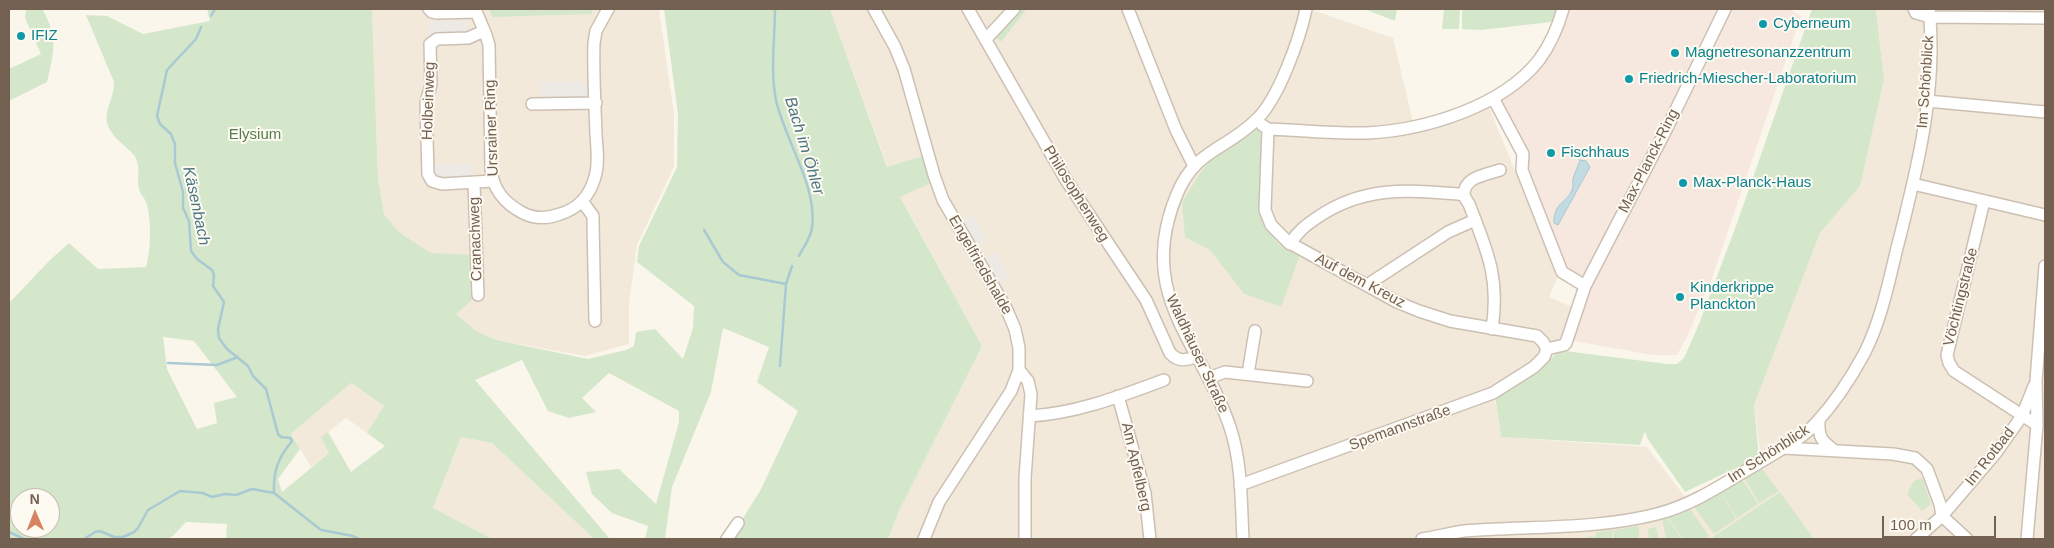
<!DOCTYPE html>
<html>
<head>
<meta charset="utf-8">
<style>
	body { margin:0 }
	#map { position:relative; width:2054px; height:548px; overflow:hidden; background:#fbf6ec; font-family:Helvetica,sans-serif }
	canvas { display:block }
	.frame { position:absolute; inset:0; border:10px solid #746051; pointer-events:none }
	.north { position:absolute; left:10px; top:488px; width:50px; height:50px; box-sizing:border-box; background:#fdfaf2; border:1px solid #c6bcb2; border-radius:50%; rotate:359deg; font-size:14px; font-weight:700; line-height:20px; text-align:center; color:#746051 }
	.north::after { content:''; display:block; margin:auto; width:18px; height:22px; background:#d68460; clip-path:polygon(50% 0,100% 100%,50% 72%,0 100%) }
	.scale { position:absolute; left:1882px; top:516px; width:114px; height:22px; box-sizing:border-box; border:2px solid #746051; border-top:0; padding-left:6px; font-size:15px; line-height:18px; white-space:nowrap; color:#746051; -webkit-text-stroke:4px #fdfaf2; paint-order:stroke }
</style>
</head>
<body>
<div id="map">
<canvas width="2054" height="548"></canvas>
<div class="frame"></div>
<div class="north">N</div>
<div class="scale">100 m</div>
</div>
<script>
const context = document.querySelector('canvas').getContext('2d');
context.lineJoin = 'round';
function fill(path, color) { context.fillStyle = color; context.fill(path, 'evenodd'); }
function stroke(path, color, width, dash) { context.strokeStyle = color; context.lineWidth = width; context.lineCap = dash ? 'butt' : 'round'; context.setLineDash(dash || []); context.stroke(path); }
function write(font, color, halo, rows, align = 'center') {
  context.font = font + ' Helvetica,sans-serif'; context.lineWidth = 4; context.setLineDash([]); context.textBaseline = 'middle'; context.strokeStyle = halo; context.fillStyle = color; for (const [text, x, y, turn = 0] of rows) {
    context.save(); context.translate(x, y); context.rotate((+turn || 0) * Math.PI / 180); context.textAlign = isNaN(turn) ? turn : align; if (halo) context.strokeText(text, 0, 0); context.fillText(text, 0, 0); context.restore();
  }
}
const residential = new Path2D(`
	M372 9H659L674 114V167L637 245 629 303V344L585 356 497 340 476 331 436 298 431 253 399 232 384 214 378 178Z
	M830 9H1006L990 32 1001 42 1027 9H1310L1393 38 1414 126 1487 102 1558 277 1549 297 1572 307 1564 345 1494 394 1501 437 1647 447 1689 502 1762 465 1754 405 1820 233 1860 185 1884 80 1876 9H2045V539H888L899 511 982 346 895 187ZM1232 138H1261L1260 213 1265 226 1279 244 1281 307 1244 294 1210 250 1182 202 1202 170Z
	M351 383 384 406 367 433 346 418 322 437 329 453 311 467 291 434Z
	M461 437 492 443 594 539H493L433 508Z`);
const commercial = new Path2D(`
	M1565 9H1789L1801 16 1713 275 1688 335 1677 355H1653L1574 341 1565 336 1583 288 1556 275 1515 170 1521 154 1492 100 1522 80Z`);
const industrial = new Path2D(`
	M466 20 468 38 429 34V21Z
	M541 82H583V85H590V98L541 99Z
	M434 164H474V176L435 178Z
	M973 215 988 240 971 250 956 224Z
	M996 252 1010 278 1000 284 985 258Z`);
const green = new Path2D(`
	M26 9 43 10C58 38 54 52 47 82L9 101V69L41 54 25 18Z
	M207 9H372L378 178 384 214 399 232 431 253 475 255 478 295 456 314 476 331 497 340 588 359 626 350 634 346 636 332 655 329 683 359 693 328 694 306 637 262 639 246 677 167 678 114 664 9H830L887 167 923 156 931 183 900 197 982 346 899 511 888 539H730L760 491 798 411 757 382 769 347 723 328 711 392 672 487 665 539H645L648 526 612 513 592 494 586 472 619 469 656 504 679 422V411L609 373 582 398 596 412 569 418 548 411 522 360 475 380 610 539H594L492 443 461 437 433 508 493 539H226L227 524 186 522 173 536 167 539H9V303L50 260 69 243 98 269 146 267C151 251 152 218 146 202 144 197 140 194 139 189 136 177 142 167 134 155 125 145 111 137 107 123 104 110 115 96 114 82L86 15 107 16 143 34 210 21ZM163 337 194 341 237 397 214 403 217 423 197 429 167 369ZM351 383 384 406 367 433 385 446 351 472 328 432 321 437 329 453 282 492 278 479 300 449 291 434ZM20 498H50V528H20Z
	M489 9H593L591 14 492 17Z
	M1006 9H1027L1001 42 990 32Z
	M1364 9H1397L1395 21Z
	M1444 9H1460L1459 29H1442Z
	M1462 9H1563L1559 21 1481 30 1462 29Z
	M1812 9H1876L1884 80 1860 186 1820 233 1754 405 1759 457 1685 492 1647 438 1645 431 1640 445 1501 437 1495 396 1537 370 1556 354 1565 351 1667 364H1677L1684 358 1699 324 1736 226Z
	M1258 120 1261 138 1260 213 1265 226 1279 244 1300 255 1281 307 1244 294 1210 250 1185 237 1182 202 1202 170 1232 138Z
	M1762 469 1779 491 1759 503 1744 478Z
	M1922 478 1931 504 1922 511 1907 494 1914 481Z
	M1742 479 1758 504 1737 518 1720 491Z
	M1720 491 1736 519 1714 534 1692 504Z
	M1780 492 1814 539H1715L1713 537Z
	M1688 506 1709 536 1704 539H1683L1667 516Z
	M1666 516 1682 539H1666L1662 518Z
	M1639 526V539H1614V530Z
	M1656 527 1659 539H1649L1648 529Z
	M1613 530 1612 539H1587L1588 536 1595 537 1596 532Z`);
const water = new Path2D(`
	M1580 160 1586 161 1590 167 1558 225 1554 223C1553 203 1567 203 1572 190 1574 187 1572 182 1573 179 1575 172 1578 166 1580 160Z`);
const stream = new Path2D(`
	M775 9C775 38 770 71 776 100 785 141 818 187 812 228 811 237 803 248 799 256
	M211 16 215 9
	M201 27 196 39 167 70 157 116 160 124 171 134 175 144V163L183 192V208L189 221 191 251 197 259 212 270 214 275 213 286 224 302 218 329 219 338 227 349 248 366 253 376 266 389 278 434 281 437 290 438 292 441C278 458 273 471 274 493L321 530 353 536 359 539
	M704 230 723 262 739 275 786 284
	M168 363 217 365 238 357
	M780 366 786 284 792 266
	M9 532 24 539
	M84 539 95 532 100 531 114 537H123L134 532 138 528 148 510 180 491 203 493 212 497 225 494 236 495 252 489 274 493`);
const minor = new Path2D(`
	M429 9 432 12 437 13 475 12
	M475 9 486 35 489 45 491 169C493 190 504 203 523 213 535 219 547 219 560 214 578 209 590 195 595 177 599 164 597 148 596 135 595 104 593 73 594 43L596 31 608 9
	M874 9 895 47 904 69 934 175 943 200 1006 308 1015 329 1019 348V370L1011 391 939 502 924 539
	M968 9 1066 180 1146 300 1170 353C1178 362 1186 361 1196 356
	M1128 9 1176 130 1194 166
	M1914 9 1916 13 1930 17 2045 18
	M484 31 468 38 437 39 430 44 431 84 426 103 428 174 432 181 442 184 493 181
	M986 39 1014 9
	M1493 98 1523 154 1522 170 1562 272 1585 286 1667 128 1725 9
	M1927 101 2045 112
	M532 104 596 103
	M1262 125 1268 129C1301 130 1335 134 1367 133 1425 130 1502 107 1539 60 1550 45 1558 27 1563 9
	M1268 129 1265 210 1271 225 1288 242 1397 302 1419 311 1450 321 1537 336 1543 342 1547 349
	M474 183 478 295
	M1913 184 2045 215
	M1464 196C1463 177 1485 175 1500 170
	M582 201 593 216V222L595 321
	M1984 201 1947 355 1949 363 1954 371 2037 425
	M1290 244C1297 232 1306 225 1318 217 1364 186 1406 190 1459 194L1464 196 1469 204C1487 251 1500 277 1492 329
	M1367 285 1448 232 1475 220
	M1547 349 1564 345 1566 343 1585 286
	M1019 370 1028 381 1031 394 1025 478V539
	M1248 374 1255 331
	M1208 378 1225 372 1307 381
	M1118 396 1145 493 1150 539
	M1029 416C1075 414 1121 396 1164 380
	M1819 420C1818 438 1822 441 1835 451
	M1783 448 1893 454 1915 458 1927 469 1940 504 1942 516 1967 539
	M1240 485 1493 393 1534 367 1544 357 1547 349
	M727 539 738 523
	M1243 539C1241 502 1242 463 1230 427 1200 340 1135 295 1177 194 1195 150 1225 150 1255 121 1278 101 1300 38 1306 9
	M1422 539C1436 537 1450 533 1464 531 1528 526 1594 530 1657 514 1693 505 1726 482 1757 464 1778 451 1801 440 1817 422 1835 402 1851 378 1864 354 1880 323 1888 286 1896 252 1916 174 1938 90 1929 9
	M1916 539 1942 516 1995 454 2022 416 2034 386
	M2027 539 2037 425 2036 381 2045 266`);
const markers = [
	[1763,24,5,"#0f9aa8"],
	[21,36,5,"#0f9aa8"],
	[1675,53,5,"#0f9aa8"],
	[1629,79,5,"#0f9aa8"],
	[1551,153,5,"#0f9aa8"],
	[1683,183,5,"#0f9aa8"],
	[1680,297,5,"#0f9aa8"]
];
const cultureNames = [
	["Cyberneum",1773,24],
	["IFIZ",31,36],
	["Magnetresonanzzentrum",1685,53],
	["Friedrich-Miescher-Laboratorium",1639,79],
	["Fischhaus",1561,153],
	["Max-Planck-Haus",1693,183],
	["Kinderkrippe",1690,288],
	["Planckton",1690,305]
];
const streetNames = [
	["Im Schönblick",1926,82,-86],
	["Holbeinweg",429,101,-88],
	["Ursrainer Ring",492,128,-92],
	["Max-Planck-Ring",1649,161,-63],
	["Philosophenweg",1076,194,58],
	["Cranachweg",476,239,-92],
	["Engelfriedshalde",980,265,60],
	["Auf dem Kreuz",1360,281,28],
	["Vöchtingstraße",1961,297,-76],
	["Waldhäuser Straße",1197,354,65],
	["Spemannstraße",1400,428,-20],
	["Im Schönblick",1769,454,-33],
	["Im Rotbad",1990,457,-52],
	["Am Apfelberg",1136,467,77]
];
const parkNames = [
	["Elysium",255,135]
];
const waterNames = [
	["Bach im Öhler",804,146,73],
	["Käsenbach",196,206,78]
];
fill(residential, '#f2e9db');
fill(commercial, '#f6e8de');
fill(industrial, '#ede9e4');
fill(green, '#d4e7cb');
fill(water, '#c2dbe3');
stroke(water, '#a9c9d3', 1);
stroke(stream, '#a9c9d3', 2.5);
stroke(minor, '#ccc0b3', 14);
stroke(minor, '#fff', 11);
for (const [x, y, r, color] of markers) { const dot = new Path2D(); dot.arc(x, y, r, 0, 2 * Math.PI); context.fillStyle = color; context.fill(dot); stroke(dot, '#fdfaf2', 2); }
write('15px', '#0d838f', '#fdfaf2', cultureNames, 'left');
write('15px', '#746051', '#fdfaf2', streetNames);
write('15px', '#577d4d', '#fdfaf2', parkNames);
write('italic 16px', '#4c7684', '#fdfaf2', waterNames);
</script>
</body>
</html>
